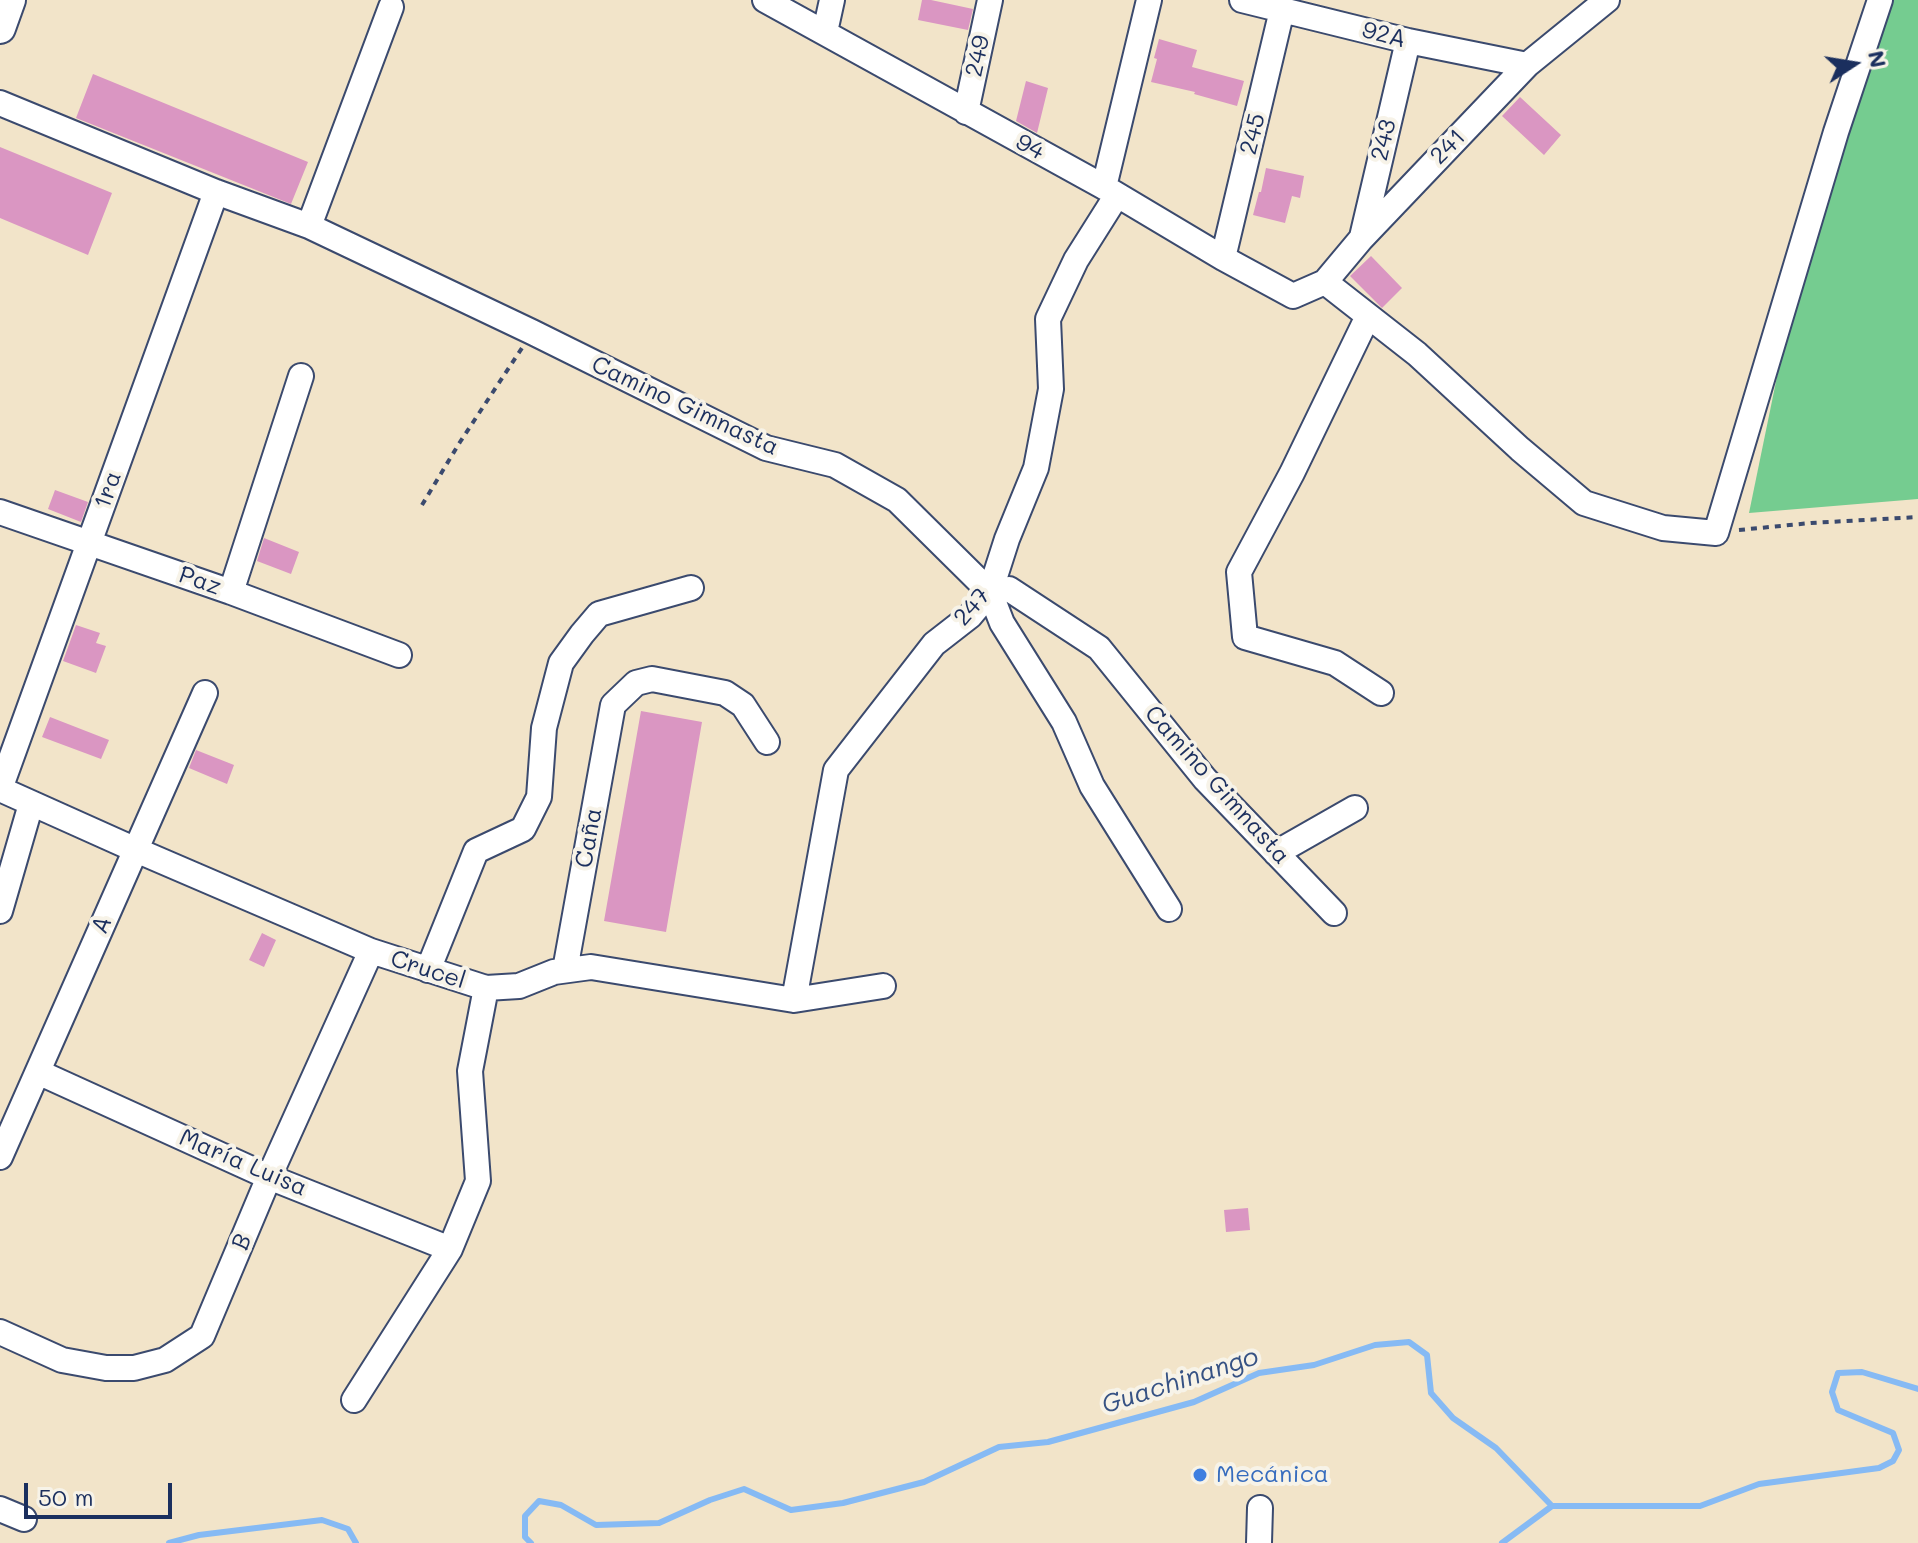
<!DOCTYPE html>
<html>
<head>
<meta charset="utf-8">
<style>
	body { margin:0 }
	#map { position:relative; width:1918px; height:1543px; overflow:hidden; background:#f2e4c9; font-family:Mali,sans-serif }
	canvas { display:block }
	.north { position:absolute; left:1814px; top:24px; width:80px; height:80px; -webkit-text-stroke:6px #f7f3e8; paint-order:stroke; rotate:78deg; font-size:22px; font-weight:700; line-height:32px; text-align:center; color:#1b2f5e }
	.north::after { content:''; display:block; margin:auto; width:28px; height:36px; background:#1b2f5e; clip-path:polygon(50% 0,100% 100%,50% 72%,0 100%) }
	.scale { position:absolute; left:24px; top:1483px; width:148px; height:36px; box-sizing:border-box; border:4px solid #1b2f5e; border-top:0; padding-left:10px; font-size:24px; line-height:28px; white-space:nowrap; color:#1b2f5e; -webkit-text-stroke:6px #f7f3e8; paint-order:stroke }
</style>
</head>
<body>
<div id="map">
<canvas width="1918" height="1543"></canvas>
<div class="north">N</div>
<div class="scale">50 m</div>
</div>
<script>
const context = document.querySelector('canvas').getContext('2d');
context.lineJoin = 'round';
function fill(path, color) { context.fillStyle = color; context.fill(path, 'evenodd'); }
function stroke(path, color, width, dash) { context.strokeStyle = color; context.lineWidth = width; context.lineCap = dash ? 'butt' : 'round'; context.setLineDash(dash || []); context.stroke(path); }
function write(font, color, halo, rows, align = 'center') {
  context.font = font + ' Mali,sans-serif'; context.lineWidth = 8; context.setLineDash([]); context.textBaseline = 'middle'; context.strokeStyle = halo; context.fillStyle = color; for (const [text, x, y, turn = 0] of rows) {
    context.save(); context.translate(x, y); context.rotate((+turn || 0) * Math.PI / 180); context.textAlign = isNaN(turn) ? turn : align; if (halo) context.strokeText(text, 0, 0); context.fillText(text, 0, 0); context.restore();
  }
}
const green = new Path2D(`
	M1888 0H1918V499L1749 513 1779 367Z`);
const stream = new Path2D(`
	M169 1543 199 1535 322 1520 348 1529 356 1543
	M531 1543 525 1537V1516L539 1501 561 1505 596 1525 659 1523 710 1500 744 1489 791 1510 843 1503 924 1482 999 1447 1048 1442 1194 1402 1259 1373 1314 1365 1375 1345 1409 1342 1427 1355 1431 1393 1453 1418 1496 1448 1552 1506H1700L1759 1484 1879 1468 1893 1461 1899 1450 1893 1433 1838 1410 1832 1392 1838 1373 1862 1372 1918 1389
	M1502 1543 1552 1506`);
const building = new Path2D(`
	M922 0H931L973 9 968 30 918 20Z
	M1159 39 1197 50 1192 67 1244 81 1237 106 1194 94 1195 92 1151 82 1157 59 1154 58Z
	M93 74 308 162 291 204 76 118Z
	M1026 81 1048 88 1037 133 1016 121Z
	M1520 97 1561 135 1544 155 1502 116Z
	M0 147 112 193 88 255 0 218Z
	M1266 168 1304 176 1300 198 1292 196 1285 223 1253 215 1259 192H1261Z
	M1371 256 1402 288 1382 308 1350 276Z
	M55 490 88 502 81 522 48 509Z
	M264 538 299 552 291 574 257 561Z
	M76 625 100 633 96 643 106 646 96 673 63 661Z
	M641 711 702 722 666 932 604 921Z
	M50 717 109 740 101 759 42 737Z
	M196 750 234 765 227 784 189 768Z
	M262 933 276 940 264 967 249 960Z
	M1248 1208 1250 1230 1226 1232 1224 1210Z`);
const path = new Path2D(`
	M422 505 460 442 522 348
	M1739 530 1811 523 1918 517`);
const minor = new Path2D(`
	M765 0 1104 187 1223 258 1293 296 1325 282 1361 239 1527 65 1607 0
	M1242 0 1408 41 1527 65
	M825 32 832 0
	M0 103 216 192 309 226 532 332 766 448 835 465 897 500 990 592 1009 589 1099 648 1205 779 1334 913
	M966 112 990 0
	M1104 187 1149 0
	M309 226 391 7
	M1362 237 1408 41
	M1223 258 1282 10
	M1325 282 1417 354 1520 449 1584 503 1663 528 1716 533 1836 132 1880 0
	M1368 316 1292 473 1239 572 1245 637 1335 663 1381 693
	M0 512 231 592 399 655
	M231 592 301 376
	M990 592 1002 623 1064 722 1092 786 1169 909
	M0 789 136 850 371 951 486 988 519 986 554 972 591 967 794 1000 883 986
	M0 789 216 192
	M1276 853 1355 808
	M0 911 31 804
	M428 970 476 851 523 829 539 797 544 728 561 663 582 634 599 614 691 588
	M565 970 613 705 636 683 652 679 725 693 743 705 767 742
	M794 1000 836 770 934 644 970 616 990 592 1007 539 1036 468 1051 389 1048 319 1076 260 1117 195
	M38 1072 269 1177 450 1249
	M0 1157 205 693
	M0 1332 62 1360 106 1368H134L165 1360 202 1336 269 1177 371 951
	M354 1400 450 1249 478 1181 470 1071 486 988
	M0 1509 24 1519
	M1259 1543 1260 1508`);
const major = new Path2D(`
	M0 28 10 0`);
const markers = [
	[1200,1475,8,"#3f7fe0"]
];
const streetNames = [
	["92A",1384,35,14],
	["249",978,56,-78],
	["245",1253,134,-76],
	["243",1384,140,-77],
	["94",1030,147,28],
	["241",1448,147,-46],
	["Camino Gimnasta",685,406,25],
	["1ra",108,490,-70],
	["Paz",200,581,19],
	["247",972,607,-49],
	["Camino Gimnasta",1217,785,48],
	["Caña",589,838,-80],
	["A",102,925,-66],
	["Crucel",428,970,18],
	["María Luisa",243,1163,23],
	["B",242,1242,-67]
];
const shopNames = [
	["Mecánica",1216,1475]
];
const waterNames = [
	["Guachinango",1180,1381,-18]
];
fill(green, '#75cc90');
stroke(stream, '#86baf4', 6);
fill(building, '#da96c2');
stroke(minor, '#3b4a6e', 28);
stroke(major, '#3b4a6e', 34);
stroke(path, '#3b4a6e', 4, [6, 6]);
stroke(minor, '#fff', 24);
stroke(major, '#fff', 30);
for (const [x, y, r, color] of markers) { const dot = new Path2D(); dot.arc(x, y, r, 0, 2 * Math.PI); context.fillStyle = color; context.fill(dot); stroke(dot, '#f7f3e8', 3); }
write('24px', '#1b2f5e', '#f7f3e8', streetNames);
write('24px', '#366cbe', '#f7f3e8', shopNames, 'left');
write('italic 26px', '#365284', '#f7f3e8', waterNames);
</script>
</body>
</html>
